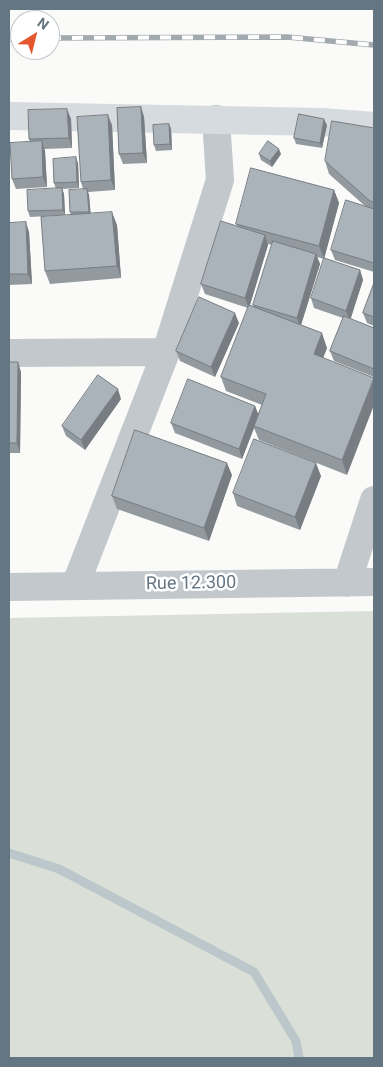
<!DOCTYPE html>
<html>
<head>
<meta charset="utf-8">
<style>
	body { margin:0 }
	#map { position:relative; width:383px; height:1067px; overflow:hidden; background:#fafaf8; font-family:Roboto,sans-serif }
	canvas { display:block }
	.frame { position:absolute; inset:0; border:10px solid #657683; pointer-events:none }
	.north { position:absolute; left:10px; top:10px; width:50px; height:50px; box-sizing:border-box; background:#fff; border:1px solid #c1c8cd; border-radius:50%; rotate:36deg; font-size:14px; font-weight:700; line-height:20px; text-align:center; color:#657683 }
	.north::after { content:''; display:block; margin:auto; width:18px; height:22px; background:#e4572e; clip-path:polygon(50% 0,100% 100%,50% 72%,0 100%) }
</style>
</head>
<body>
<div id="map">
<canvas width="383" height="1067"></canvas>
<div class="frame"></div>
<div class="north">N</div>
</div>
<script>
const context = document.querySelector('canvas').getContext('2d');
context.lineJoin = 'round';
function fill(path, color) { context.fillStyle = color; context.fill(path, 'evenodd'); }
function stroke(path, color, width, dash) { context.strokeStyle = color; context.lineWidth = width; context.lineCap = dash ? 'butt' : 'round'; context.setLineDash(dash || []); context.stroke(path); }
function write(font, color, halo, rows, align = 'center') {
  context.font = font + ' Roboto,sans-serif'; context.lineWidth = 5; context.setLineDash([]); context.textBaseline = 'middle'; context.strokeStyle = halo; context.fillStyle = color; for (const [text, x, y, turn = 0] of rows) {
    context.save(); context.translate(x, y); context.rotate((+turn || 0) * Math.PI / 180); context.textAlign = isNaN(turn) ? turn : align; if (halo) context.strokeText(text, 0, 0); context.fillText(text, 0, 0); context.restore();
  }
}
const green = new Path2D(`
	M374 611V1058H9V618Z`);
const stream = new Path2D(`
	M9 853 59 869 254 972 296 1041 299 1058`);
const minor = new Path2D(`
	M9 353 166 352
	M347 583 374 500
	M75 586 166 352 220 180 216 119
	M9 587 374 582`);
const major = new Path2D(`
	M9 116 322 122 374 126`);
const rail = new Path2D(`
	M50 38 287 37 374 45
	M9 39H20`);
const wall = new Path2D(`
	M141 107 144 117 147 163 123 164 119 154Z
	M71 119 72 148 44 149 45 151 47 187 16 189 12 179 30 142 29 139Z
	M169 124 171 129 172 150 156 151 154 145Z
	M112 125 115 190 88 192 89 195 90 214 117 225 121 278 50 284 45 271 71 215 70 212 83 189 81 182Z
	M327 125 322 148 296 144 294 138Z
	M374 128V272L335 260 331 250 365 206 329 174 325 161Z
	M259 154H281L272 167 261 160Z
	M78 163 79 188 62 189 64 194 65 215 30 217 28 211 56 189 54 183Z
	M334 190 339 203 324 259 317 257 320 264 301 325 327 348 323 358 347 475 259 440 254 428 242 459 175 433 171 423 255 406 258 414 262 405 226 391 221 377 248 308 205 294 201 284 238 227 236 224ZM268 244 272 245 253 305 254 307 250 305 268 245Z
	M9 223 29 232 32 284 9 285Z
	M360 270 363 280 350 319 374 328V377L334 361 330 351 343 318 314 308 311 298Z
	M374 283V326L367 323 363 313Z
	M239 323 215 377 180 361 176 351Z
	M9 362 21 372 20 453H9Z
	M121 399 85 450 66 436 62 426Z
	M232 475 209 541 117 509 112 496Z
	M321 476 300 530 237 506 233 493Z`);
const shadedWall = new Path2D(`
	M141 107 144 117 147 163 143 153Z
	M67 109 71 119 72 148 69 138Z
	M108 115 112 125 115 190 111 180Z
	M324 119 327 125 322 148 320 143Z
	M169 124 171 129 172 150 170 144Z
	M42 141 45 151 47 187 43 177Z
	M279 149 281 154 272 167 270 161Z
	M76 157 78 163 79 188 77 182Z
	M62 188 64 194 65 215 63 210Z
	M87 189 89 195 91 217 89 212Z
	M334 190 339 203 324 259 319 246Z
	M112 212 117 225 121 278 117 266Z
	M26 222 29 232 32 284 28 274Z
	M265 235 268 245 249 308 245 298Z
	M316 254 320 264 300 328 297 318Z
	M360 270 363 280 350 321 346 311Z
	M235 313 239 323 215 377 211 367Z
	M322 333 327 348 319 368 314 354Z
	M18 362 21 372 20 453 17 443Z
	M374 378V405L347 475 342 460Z
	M118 389 121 399 85 450 81 440Z
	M255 406 259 416 254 426V428L242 459 239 449Z
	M227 463 232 475 209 541 204 528Z
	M316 463 321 476 300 530 295 517Z`);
const building = new Path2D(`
	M141 107 143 153 119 154 117 108Z
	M67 109 69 138 29 139 28 110Z
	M299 114 324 119 320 143 294 138Z
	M108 115 111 180 81 182 77 117Z
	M332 121 374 128V202L370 201 325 161Z
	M169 124 170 144 154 145 153 125Z
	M42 141 43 177 12 179 10 143Z
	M268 141 279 149 270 161 259 154Z
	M76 157 77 182 54 183 53 159Z
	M251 168 334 190 319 246 236 224Z
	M62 188 63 210 28 211 27 190Z
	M87 189 89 212H70L69 190Z
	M346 200 374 209V263L331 250Z
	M112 212 117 266 45 271 41 217Z
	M221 221 265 235 245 298 201 284Z
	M26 222 28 274H9V223Z
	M273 241 316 254 297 318 253 305Z
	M324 258 360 270 346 311 311 298Z
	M374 283V317L363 313Z
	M199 297 235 313 211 367 176 351Z
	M249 305 322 333 314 354 374 378 342 460 254 426 266 394 221 377Z
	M344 316 374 328V369L330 351Z
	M9 362H18L17 443H9Z
	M98 375 118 389 81 440 62 426Z
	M188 379 255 406 239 449 171 423Z
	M135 430 227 463 204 528 112 496Z
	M254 439 316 463 295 517 233 493Z`);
const streetNames = [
	["Rue 12.300",191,584,-1]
];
fill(green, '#dadfd7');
stroke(stream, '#bbc7cb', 9);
stroke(minor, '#c3c8cc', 28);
stroke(major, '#d6dbdf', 28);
stroke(rail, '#a2aab0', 5.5);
stroke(rail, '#fff', 4, [11]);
fill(wall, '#929a9f');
fill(shadedWall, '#777d82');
fill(building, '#aab3b9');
stroke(building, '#777d82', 1);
write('18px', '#657683', '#fff', streetNames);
</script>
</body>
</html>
